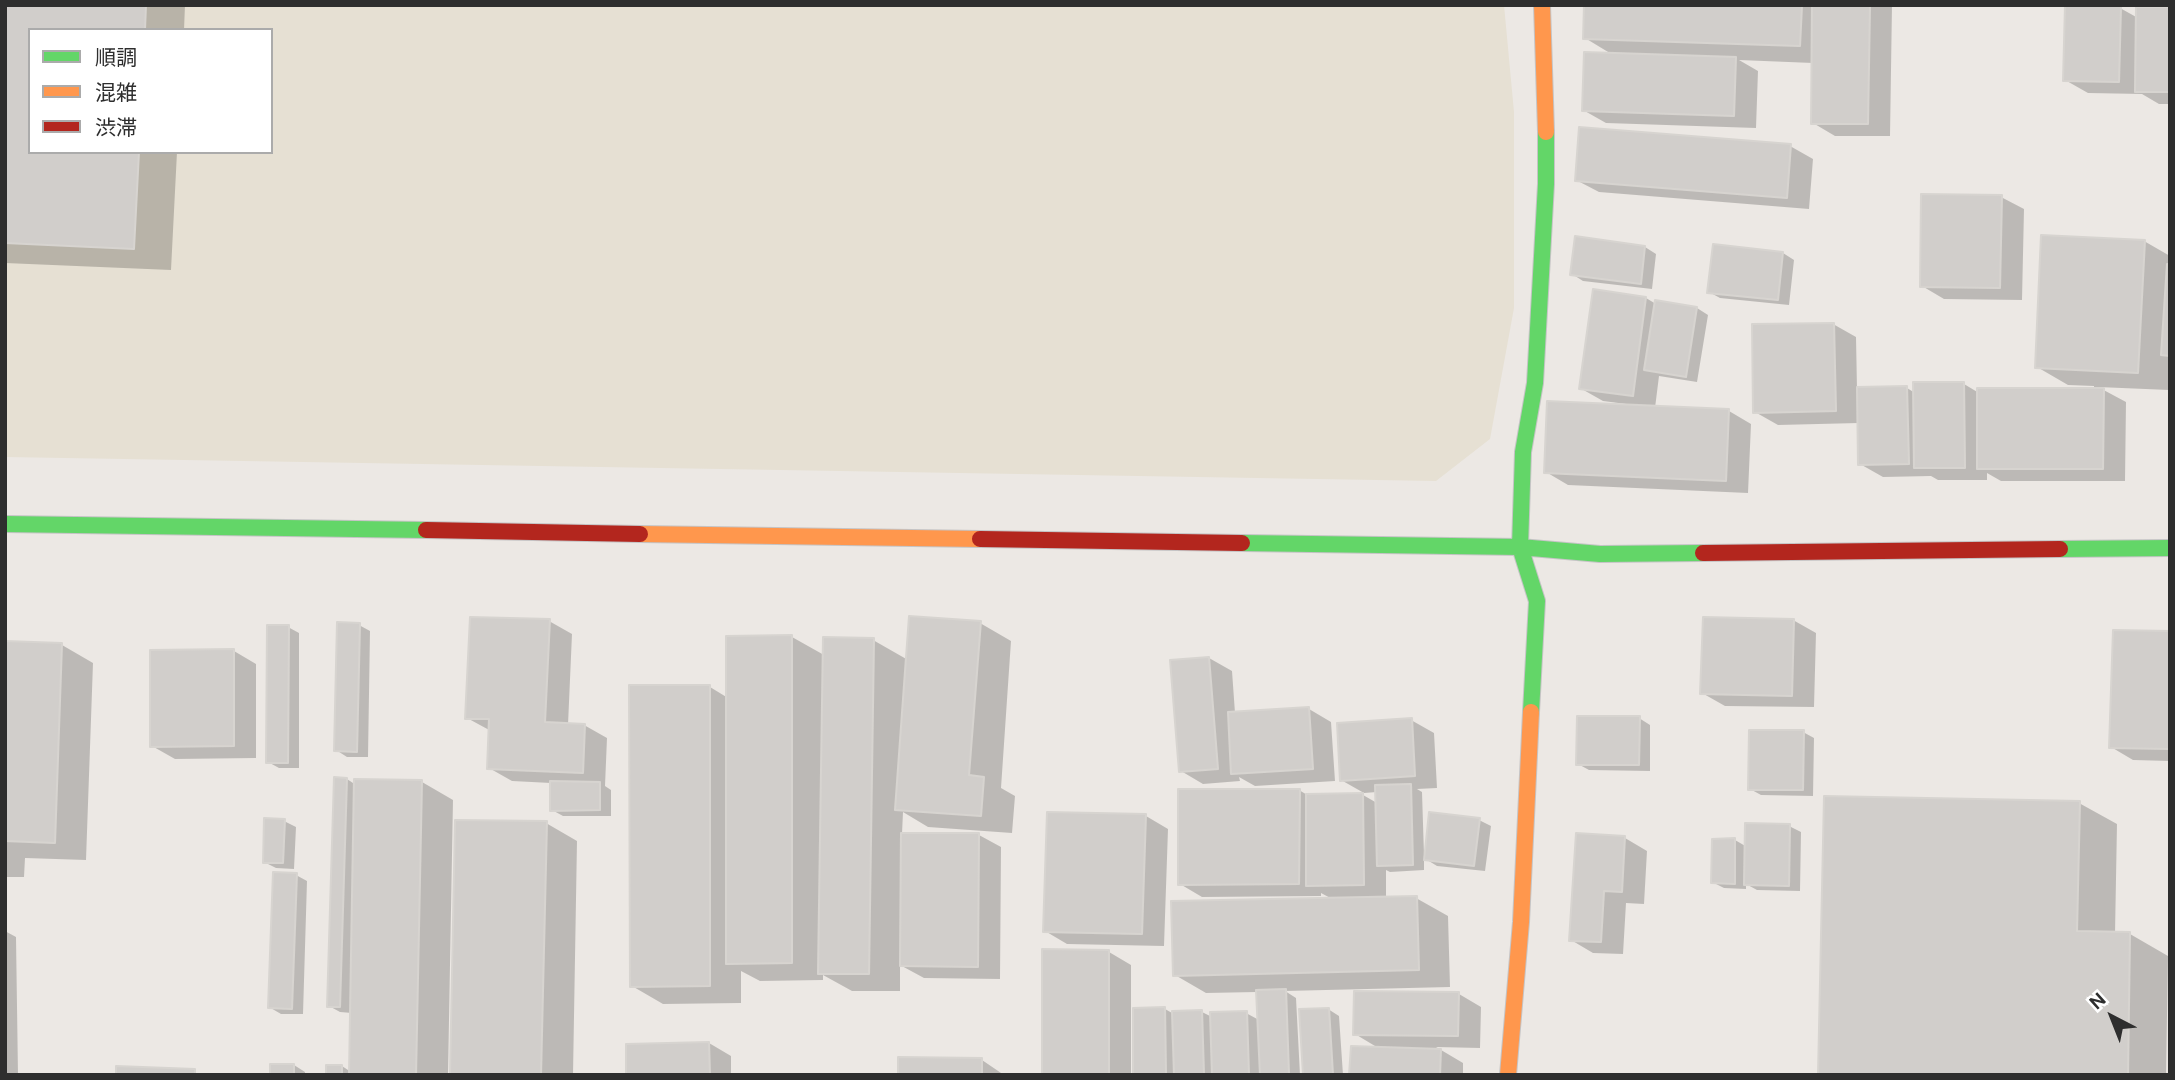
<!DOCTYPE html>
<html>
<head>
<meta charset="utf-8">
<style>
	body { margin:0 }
	#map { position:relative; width:2175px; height:1080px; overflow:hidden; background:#ece8e4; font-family:"DM Sans","Noto Sans JP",sans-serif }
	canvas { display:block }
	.frame { position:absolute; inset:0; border:7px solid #2e2e2e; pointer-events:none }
	.legend { position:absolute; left:28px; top:28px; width:245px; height:126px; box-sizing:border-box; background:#fff; border:2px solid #ababab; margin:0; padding:9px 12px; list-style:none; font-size:21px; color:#2e2e2e }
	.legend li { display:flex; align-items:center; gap:14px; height:35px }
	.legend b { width:35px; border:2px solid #ababab }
	.north { position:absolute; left:2077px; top:982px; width:70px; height:70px; -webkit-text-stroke:5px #fff; paint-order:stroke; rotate:318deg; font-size:19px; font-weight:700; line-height:28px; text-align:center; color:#2e2e2e }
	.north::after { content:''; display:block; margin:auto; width:24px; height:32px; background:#2e2e2e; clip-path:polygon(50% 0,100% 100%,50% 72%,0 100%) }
</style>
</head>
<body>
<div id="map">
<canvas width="2175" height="1080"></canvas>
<div class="frame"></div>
<ul class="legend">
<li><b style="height:9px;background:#63d668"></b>順調</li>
<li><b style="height:9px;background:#ff974d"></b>混雑</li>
<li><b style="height:9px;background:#b3261e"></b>渋滞</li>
</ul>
<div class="north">N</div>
</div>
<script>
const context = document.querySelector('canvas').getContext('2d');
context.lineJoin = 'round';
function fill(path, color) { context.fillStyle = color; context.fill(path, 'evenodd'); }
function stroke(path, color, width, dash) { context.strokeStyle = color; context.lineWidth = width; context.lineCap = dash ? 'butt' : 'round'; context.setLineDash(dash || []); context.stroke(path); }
const education = new Path2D(`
	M5 5H1504L1514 112V308L1490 439 1436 481 5 457ZM30 30H271V152H30Z`);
const shadow = new Path2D(`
	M5 5H185L184 30H30V152H177L171 270 5 263Z
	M1586 5H1892L1890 136H1835L1813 123V63L1739 60 1758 71 1756 128 1606 123 1583 110 1613 55 1585 38Z
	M2120 8 2138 18 2170 9V104H2159L2142 94 2088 93 2065 80Z
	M1790 146 1813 159 1809 209 1599 192 1576 180Z
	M2001 197 2024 209 2022 300 1944 299 1922 286Z
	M2144 241 2170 256 2169 390 2098 387 2126 402 2125 481H2001L1987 473V480H1938L1931 476 1883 477 1860 464 1859 423 1778 425 1755 412 1833 324 1856 337 1857 389 1907 388 1915 393 1964 384 1979 393 2094 390V386L2068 385 2037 367Z
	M1645 247 1656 254 1652 289 1583 281 1572 274Z
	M1783 253 1794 260 1789 305 1720 298 1709 292Z
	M1646 298 1656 304 1697 308 1708 315 1697 382 1659 376 1655 408 1729 411 1751 424 1748 493 1568 485 1546 472 1626 406V404L1603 401 1580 388Z
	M1793 620 1816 633 1814 707 1725 706 1702 693Z
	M549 621 572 634 568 725H584L607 738 605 786 611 790V816H563L552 810 551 783 512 781 489 768 491 731 467 718Z
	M980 623 1011 641 1001 788 1015 796 1012 833 928 827 903 812 902 834 979 835 1001 847 1000 979 924 978 900 965V991H852L823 975V980L760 981 741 971V1003L663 1004 632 986 710 687 728 698 792 637 824 655 873 640 908 660Z
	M359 625 370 631 368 757H347L336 750Z
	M288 627 299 633V768H279L268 762Z
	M2170 633V761L2133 760 2111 747Z
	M5 643 62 645 93 663 86 860 25 858 24 877H5Z
	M152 651H234L256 664V758L175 759 152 746Z
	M1209 658 1232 671 1235 713 1309 709 1331 722 1335 781 1255 786 1239 777 1240 781 1203 784 1181 771Z
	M1639 718 1650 725V771L1589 770 1578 764Z
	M1411 720 1434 733 1437 788 1417 789 1422 792 1424 855 1479 820 1491 826 1485 871 1437 866 1424 858V870L1390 872 1386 870V898H1416L1448 916 1450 987 1285 991 1296 998 1300 1075H1135L1165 1009 1172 1013 1202 1012 1212 1017 1246 1013 1259 1020 1257 992 1206 993 1175 975 1334 900 1321 893V896L1202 897 1180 884 1299 790 1309 796 1363 795 1377 803V792L1364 793 1341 780Z
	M1803 732 1814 738 1813 796 1761 795 1750 789Z
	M347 779 356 785 422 782 453 800 448 1075H327L342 1066 351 1072 352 1013 340 1012 329 1006Z
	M2079 803 2117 824 2115 934H2130L2168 956 2166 1075H1820Z
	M1146 816 1168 829 1164 946 1067 944 1045 931Z
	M284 821 296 827 294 869 276 868 264 862Z
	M546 823 577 841 573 1075H452Z
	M1789 826 1801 832 1800 891 1757 890 1746 884V889L1724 888 1712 882 1735 840 1747 847Z
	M1625 838 1647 851 1644 904 1626 903 1623 954 1593 953 1571 940Z
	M296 875 307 881 303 1014H281L269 1007Z
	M5 931 16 937 18 1075H5Z
	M1109 952 1131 965V1075H1047L1044 1073Z
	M1459 994 1481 1007 1480 1048 1436 1047 1463 1063V1075H1351L1380 1049 1355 1034Z
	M1328 1009 1339 1016 1343 1075H1305Z
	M709 1043 731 1056V1075H628Z
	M982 1060 1004 1075H900Z
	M294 1065 305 1072V1075H272Z`);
const building = new Path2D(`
	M5 5H146L145 30H30V152H139L134 249 5 243Z
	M1584 5H1802L1800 46 1583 39Z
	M1812 5H1870L1868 124H1811Z
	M2065 5 2121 6 2119 82 2063 81Z
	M2136 7H2170V92H2135Z
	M1584 52 1736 57 1734 116 1582 111Z
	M1579 127 1791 144 1787 198 1575 181Z
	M1921 194 2002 195 2000 288 1920 287Z
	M2041 235 2145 240 2138 373 2035 368Z
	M1575 236 1645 246 1641 284 1570 275Z
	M1713 244 1783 252 1778 300 1707 293Z
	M2167 264H2170V356L2161 355Z
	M1593 289 1646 297 1633 396 1579 389Z
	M1655 300 1697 307 1686 377 1644 370Z
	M1834 323 1836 411 1753 413 1752 324Z
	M1913 382H1964L1965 468H1914Z
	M1907 386 1909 464 1858 465 1857 387Z
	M1977 388H2104L2103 469H1977Z
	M1547 401 1729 409 1726 481 1544 473Z
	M909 616 981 621 969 775 984 777 981 816 895 810Z
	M470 617 550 619 545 722 585 724 583 773 487 769 489 719H465Z
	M1703 617 1794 619 1792 696 1700 694Z
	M337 622 360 623 357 752 334 751Z
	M267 625H289L288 763H266Z
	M2113 630 2170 631V749L2109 748Z
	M792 635V963L726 964V636Z
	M823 637 874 638 869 974H818Z
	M5 641 62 643 55 843 5 841Z
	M234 649V746L150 747V650Z
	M1209 657 1218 769 1179 772 1170 660Z
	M629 685H710V986L630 987Z
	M1309 707 1313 769 1231 774 1228 712Z
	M1577 716H1640L1639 765H1576Z
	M1412 718 1415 776 1340 781 1337 723Z
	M1749 730H1804L1803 790H1748Z
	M334 777 347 778 340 1007H327Z
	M354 779 422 780 416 1075H349Z
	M550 781 600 782V810L550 811Z
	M1411 784 1413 865 1377 866 1375 785Z
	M1178 789H1300L1299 884 1178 885Z
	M1363 793 1364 885 1306 886V794Z
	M1824 796 2080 801 2077 931 2130 932 2128 1075H1818Z
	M1047 812 1146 814 1142 934 1043 932Z
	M1429 812 1480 818 1474 866 1424 860Z
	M264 818 285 819 283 863H263Z
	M455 820 547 821 541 1075H450Z
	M1745 823 1790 824 1789 886 1744 885Z
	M901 833H979L978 967 900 966Z
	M1576 833 1625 836 1622 892 1604 891 1601 942 1569 941Z
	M1735 838V884L1711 883 1712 839Z
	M273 872 297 873 292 1009 268 1008Z
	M1417 896 1419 970 1173 976 1171 901Z
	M1042 949 1109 950V1074H1042Z
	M1286 989 1289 1074 1260 1075 1256 990Z
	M1354 991 1459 992 1458 1036 1353 1035Z
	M1165 1007 1166 1075H1133V1008Z
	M1329 1008 1333 1075H1303L1299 1009Z
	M1202 1010 1204 1075H1174L1172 1011Z
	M1247 1011 1249 1075H1212L1210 1012Z
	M709 1042 710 1075H626V1044Z
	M1351 1046 1441 1049 1440 1075H1349Z
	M898 1057 982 1058V1075H898Z
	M270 1064H294V1075H270Z
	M326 1065H342V1075H326Z
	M116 1066 195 1069V1075H116Z`);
const fast = new Path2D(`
	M5 524 426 530
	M1242 543 1520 547 1600 554 1703 553
	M2060 549 2170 548
	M1531 712 1537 601 1520 547 1523 452 1535 383 1546 184V132`);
const slow = new Path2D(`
	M1542 5 1546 132
	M640 534 980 539
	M1508 1075 1521 922 1531 712`);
const jam = new Path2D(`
	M426 530 640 534
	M980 539 1242 543
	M1703 553 2060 549`);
fill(education, '#e6e0d3');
fill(shadow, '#0003');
fill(building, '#d1cecb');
stroke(building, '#d7d4d0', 2);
stroke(fast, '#c5c4c5', 18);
stroke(slow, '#c5c4c5', 18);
stroke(jam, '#c5c4c5', 18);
stroke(fast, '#63d668', 16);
stroke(slow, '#ff974d', 16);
stroke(jam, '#b3261e', 16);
</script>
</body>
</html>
